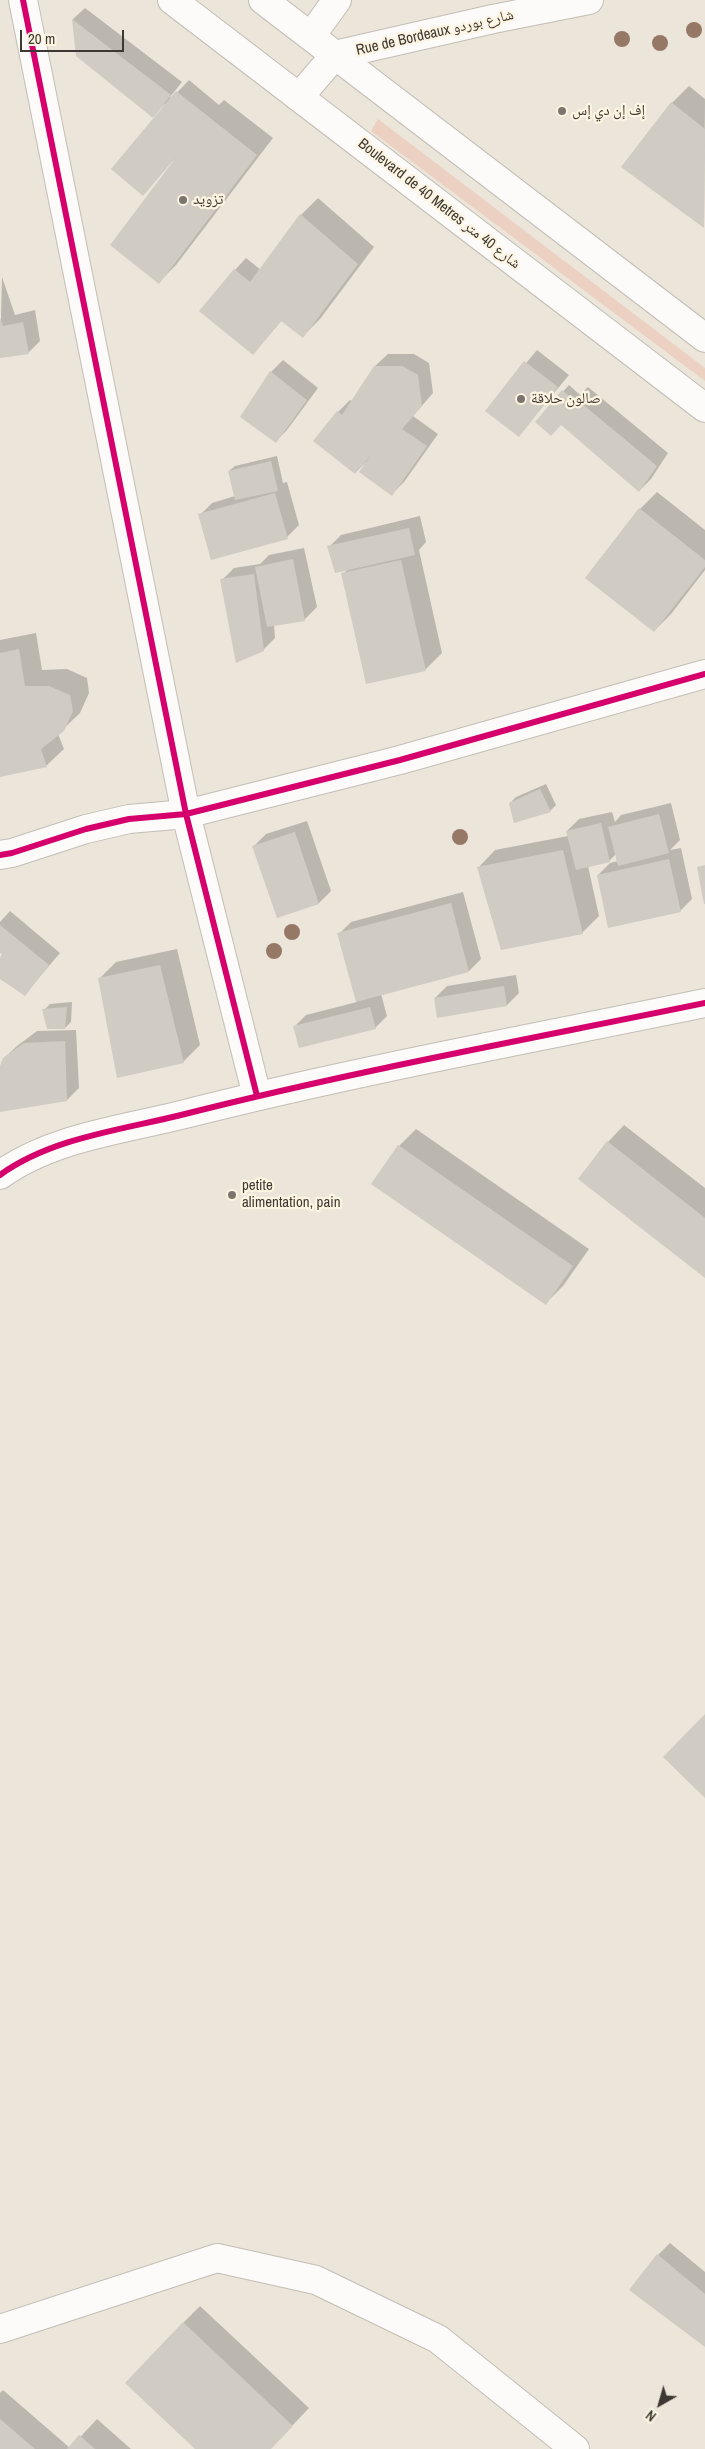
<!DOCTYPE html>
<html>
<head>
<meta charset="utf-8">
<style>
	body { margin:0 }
	#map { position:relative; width:705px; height:2449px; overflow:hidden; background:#ebe5da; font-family:"Archivo Narrow",sans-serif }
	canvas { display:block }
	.north { position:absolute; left:635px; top:2379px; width:50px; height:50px; -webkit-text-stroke:4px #fef4e2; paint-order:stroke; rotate:218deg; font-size:14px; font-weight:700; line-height:20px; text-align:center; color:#3d3932 }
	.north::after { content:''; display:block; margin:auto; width:18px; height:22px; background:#3d3932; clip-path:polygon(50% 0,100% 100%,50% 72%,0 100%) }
	.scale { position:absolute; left:20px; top:30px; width:104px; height:22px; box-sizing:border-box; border:2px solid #3d3932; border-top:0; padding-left:6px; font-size:15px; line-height:18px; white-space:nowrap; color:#3d3932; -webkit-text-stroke:4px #fef4e2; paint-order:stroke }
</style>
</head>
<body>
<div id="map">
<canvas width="705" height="2449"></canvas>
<div class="north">N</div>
<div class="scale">20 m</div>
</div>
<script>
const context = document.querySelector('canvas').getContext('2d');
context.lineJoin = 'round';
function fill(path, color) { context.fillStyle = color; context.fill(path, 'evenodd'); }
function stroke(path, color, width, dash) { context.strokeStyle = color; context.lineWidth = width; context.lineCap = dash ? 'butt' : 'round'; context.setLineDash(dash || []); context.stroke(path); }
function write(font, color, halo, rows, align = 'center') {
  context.font = font + ' "Archivo Narrow","Noto Naskh Arabic",sans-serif'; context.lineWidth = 4.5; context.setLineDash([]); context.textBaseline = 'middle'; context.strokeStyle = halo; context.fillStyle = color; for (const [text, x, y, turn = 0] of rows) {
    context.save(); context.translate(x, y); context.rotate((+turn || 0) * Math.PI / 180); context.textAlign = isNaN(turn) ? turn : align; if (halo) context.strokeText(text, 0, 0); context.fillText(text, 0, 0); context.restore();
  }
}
const green = new Path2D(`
	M378 119 705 368V381L371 131Z`);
const shadow = new Path2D(`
	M85 8 182 82 170 97 172 98 189 80 219 105 224 100 273 138 176 265 159 282 174 162 166 105 165 104 152 116 77 55 73 19Z
	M689 86 705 99 704 227 623 167 672 103Z
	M318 198 374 247 320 319 303 336 282 320 253 354 235 270 246 258 261 270 301 215Z
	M2 277 15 315 35 310 40 341 28 353 0 357Z
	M537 350 569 375 519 435 487 410Z
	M388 354H414L429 363 433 393 413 416 438 434 404 482 392 494 366 462 355 473 338 412 350 400 352 401 375 366Z
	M283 360 318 388 287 430 275 442 271 372Z
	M569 385 580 395 588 387 668 453 651 479 639 491 561 424 536 421Z
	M277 456 283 483 287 482 299 525 287 537 200 515 212 503 235 496 229 471 235 466Z
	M657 492 705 530V570L671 614 654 631 640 509Z
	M420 516 426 542 419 550 442 653 425 670 343 574 348 569 329 547 341 535Z
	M304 548 317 607 305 619 274 625 275 638 263 650 222 580 234 568 260 564 269 555Z
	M36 633 42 670 67 669 87 678 89 693 80 713 58 734 64 749 47 765 0 776V640Z
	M546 784 556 805 550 811 510 803 516 797Z
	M671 803 680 840 670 850 681 848 692 899 680 911 598 875 610 863 618 861 616 854 609 861 588 866 599 916 582 933 479 867 495 850 568 836 567 831 579 819 612 812 615 822 621 815Z
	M307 821 331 891 319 903 278 916 254 846 266 834Z
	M463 892 481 959 469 971 381 994 387 1016 375 1028 294 1027 306 1015 357 1002 339 934 351 922Z
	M10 911 60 953 25 994 0 977V960L4 954 0 951V922Z
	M177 949 200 1045 183 1062 99 979 116 962Z
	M516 975 519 993 507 1005 435 998 447 986Z
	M72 1002 71 1022 65 1028 44 1010 50 1004Z
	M76 1030 79 1088 67 1100 0 1111V1070L4 1058 17 1046 37 1031Z
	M624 1125 705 1188V1277L608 1142Z
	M416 1129 589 1249 563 1286 546 1303 399 1146Z
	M670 2243 705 2272V2344L658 2255Z
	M200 2306 309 2408 270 2449H197L183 2323Z
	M3 2390 70 2448 97 2419 131 2449H0V2393Z`);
const building = new Path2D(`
	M72 19 171 95 153 118 76 56Z
	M176 91 257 155 159 284 110 245 177 156 143 196 111 169Z
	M671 102 705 129 704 228 621 167Z
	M300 214 358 264 303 338 281 321 253 355 199 311 234 269 250 282Z
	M0 318 3 326 23 322 29 354 0 358Z
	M524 361 558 387 519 437 485 411Z
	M374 366H402L418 375 422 406 402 429 427 446 392 496 359 472 371 455 355 474 313 441 337 411 342 415Z
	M270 371 307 400 276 443 240 417Z
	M562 390 574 400 575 398 657 466 639 492 561 425 551 436 535 422Z
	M271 461 278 491 235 500 228 471Z
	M275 493 288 539 211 560 198 514Z
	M639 508 705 560V567L654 632 585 578Z
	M409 528 415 555 335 573 327 546Z
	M293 559 305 621 267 627 255 567Z
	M401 560 426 671 366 684 341 573Z
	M254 574 264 651 236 663 220 579Z
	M19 649 25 686H49L70 695 73 711 64 731 41 749 47 767 0 777V653Z
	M540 789 551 812 514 823 509 803Z
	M659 814 669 853 618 866 608 827Z
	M601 823 610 862 576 870 566 831Z
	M295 832 319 904 277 918 252 846Z
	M563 850 583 934 501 950 477 867Z
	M669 859 681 912 608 928 597 875Z
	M705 865V904H704L697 867Z
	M451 903 469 972 356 1002 337 933Z
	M0 925 49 965 25 996 0 979V958L2 954 0 953Z
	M160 965 184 1063 117 1078 98 978Z
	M504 986 507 1006 437 1018 434 998Z
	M67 1007 65 1029H47L42 1009Z
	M370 1007 376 1029 299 1048 293 1026Z
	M65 1041 67 1101 0 1112V1066L3 1058 24 1043Z
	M607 1141 705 1218V1278L578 1179Z
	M398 1145 573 1266 546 1305 371 1184Z
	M705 1714V1798L663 1757Z
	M657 2254 705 2294V2347L629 2290Z
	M183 2322 293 2426 271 2449H195L125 2383Z
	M0 2419 35 2449H0Z
	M79 2435 95 2449H67Z`);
const minor = new Path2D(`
	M23 0 186 814 257 1096
	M311 36 337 0
	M0 855 12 853 86 829 129 819 186 814 400 760 705 674
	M0 2329 217 2258 316 2280 438 2339 575 2449`);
const tertiary = new Path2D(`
	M299 97 335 55 493 19 589 0
	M0 1175C51 1138 121 1130 181 1115 354 1071 530 1039 705 1003`);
const primary = new Path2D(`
	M172 0 705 408
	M263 0 705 338`);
const cycleway = new Path2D(`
	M23 0 186 814 257 1096
	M0 855 12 853 86 829 129 819 186 814 400 760 705 674
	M0 1175C51 1138 121 1130 181 1115 354 1071 530 1039 705 1003`);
const trees = [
	[694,30],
	[622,39],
	[660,43],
	[460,837],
	[292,932],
	[274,951]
];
const markers = [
	[562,111,5,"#7a756d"],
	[183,200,5,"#7a756d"],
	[521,399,5,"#7a756d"],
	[232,1195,5,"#7a756d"]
];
const streetNames = [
	["Rue de Bordeaux شارع بوردو",435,33,-13],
	["Boulevard de 40 Metres شارع 40 متر",439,204,38]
];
const poiNames = [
	["إف إن دي إس",572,111],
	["تزويد",193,200],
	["صالون حلاقة",531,399],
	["petite",242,1186],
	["alimentation, pain",242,1203]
];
fill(green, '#ecd1c3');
fill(shadow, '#0003');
fill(building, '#d0cbc3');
stroke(minor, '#c3beb6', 30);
stroke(tertiary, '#c3beb6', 30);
stroke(primary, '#c3beb6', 30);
stroke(minor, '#fcfbf9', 28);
stroke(tertiary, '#fcfbf9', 28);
stroke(primary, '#fcfbf9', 28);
stroke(cycleway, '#d6006c', 6);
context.fillStyle = '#967867';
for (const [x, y] of trees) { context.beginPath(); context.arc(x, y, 8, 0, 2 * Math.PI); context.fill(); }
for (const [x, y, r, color] of markers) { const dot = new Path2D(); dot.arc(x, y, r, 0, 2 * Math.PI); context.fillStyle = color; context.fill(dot); stroke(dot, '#fef4e2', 2); }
write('15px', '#3d3932', '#fef4e2', streetNames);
write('15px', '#3d3932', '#fef4e2', poiNames, 'left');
</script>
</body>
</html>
